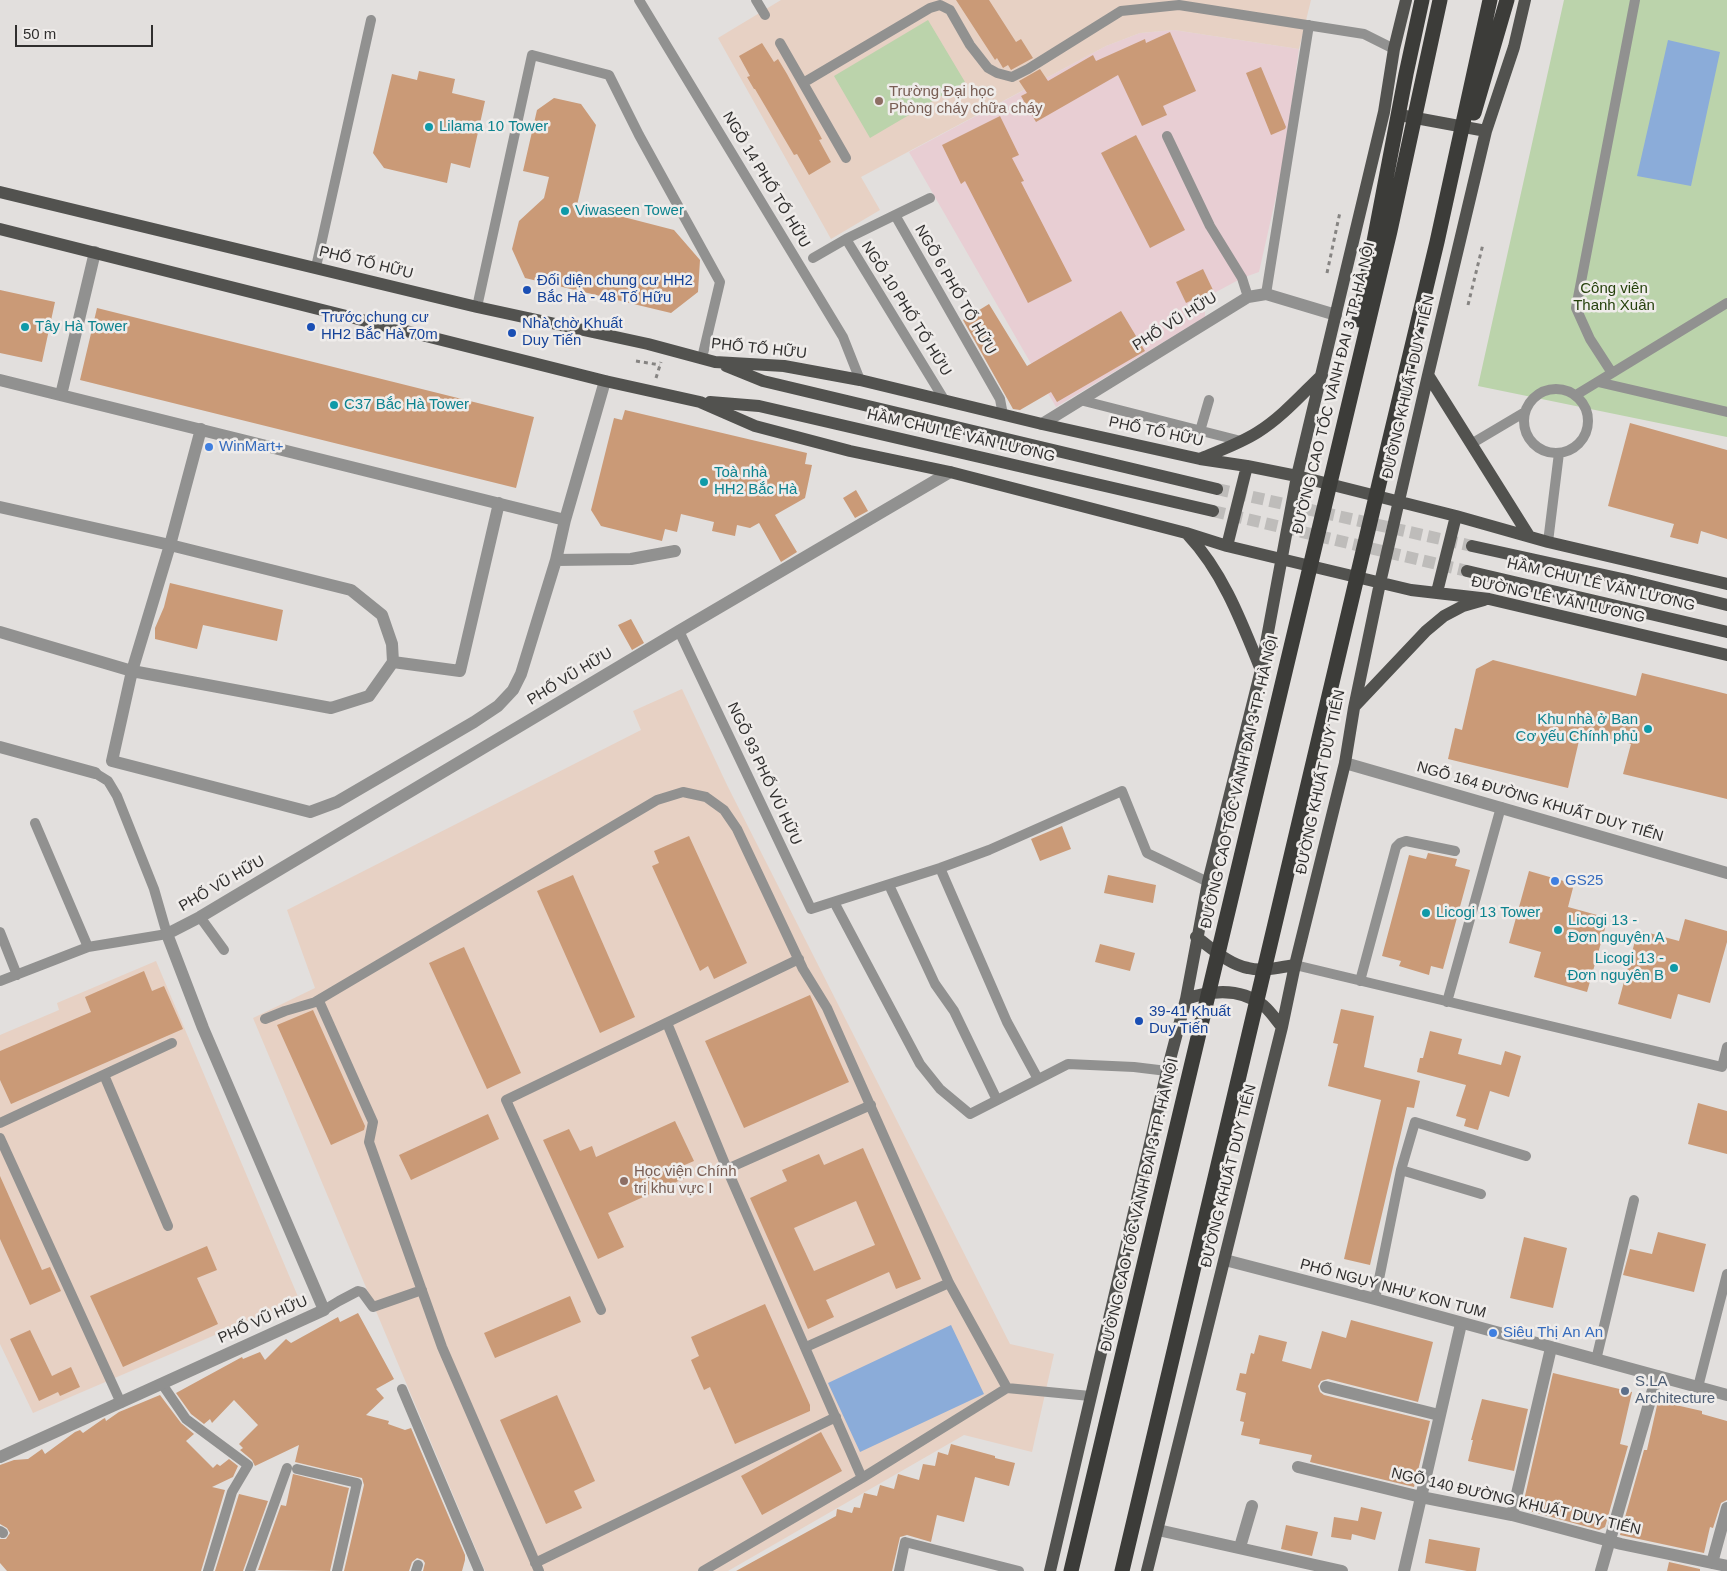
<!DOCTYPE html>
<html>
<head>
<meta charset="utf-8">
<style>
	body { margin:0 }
	#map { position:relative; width:1727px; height:1571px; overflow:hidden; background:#e2dfdd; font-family:Helvetica,sans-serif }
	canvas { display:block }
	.scale { position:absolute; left:15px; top:25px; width:138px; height:22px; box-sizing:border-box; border:2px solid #302f2e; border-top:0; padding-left:6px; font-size:15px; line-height:18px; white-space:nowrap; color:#302f2e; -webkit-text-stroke:4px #efecea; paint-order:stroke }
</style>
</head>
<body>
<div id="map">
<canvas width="1727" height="1571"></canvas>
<div class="scale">50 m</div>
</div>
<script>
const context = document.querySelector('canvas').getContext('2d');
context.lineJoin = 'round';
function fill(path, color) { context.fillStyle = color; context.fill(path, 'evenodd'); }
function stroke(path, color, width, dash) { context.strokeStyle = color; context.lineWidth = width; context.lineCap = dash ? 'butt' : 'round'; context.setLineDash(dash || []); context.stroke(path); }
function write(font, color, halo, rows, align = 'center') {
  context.font = font + ' Helvetica,sans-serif'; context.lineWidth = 5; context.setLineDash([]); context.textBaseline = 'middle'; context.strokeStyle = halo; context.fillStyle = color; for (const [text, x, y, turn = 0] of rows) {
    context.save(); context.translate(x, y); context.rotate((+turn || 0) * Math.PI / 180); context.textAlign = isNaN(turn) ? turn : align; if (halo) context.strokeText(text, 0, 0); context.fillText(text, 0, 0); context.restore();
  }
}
const commercial = new Path2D(`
	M1174 30 1299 49 1284 161 1259 272 1242 278 1205 298V317L1056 407 909 152 1106 46 1140 33Z`);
const education = new Path2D(`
	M781 0H1311L1299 49 1174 30 1140 33 1106 46 861 177 880 210 831 239 718 38Z
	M682 689 727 785 1010 1344 1054 1354 1032 1452 964 1435 728 1571H485L253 1018 315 988 287 910 641 730 633 711Z
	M156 961 299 1299 33 1413 0 1344V1035L59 1010 57 1003Z`);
const green = new Path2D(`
	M1564 0H1727V437L1478 386Z
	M928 20 965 82 870 138 834 76Z`);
const water = new Path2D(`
	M1668 40 1720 52 1691 186 1637 176Z
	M951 1325 984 1394 860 1452 828 1383Z`);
const building = new Path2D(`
	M956 0H989L1016 42 1021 39 1033 58 1011 70 1008 65 1003 68 997 58 995 60Z
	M1170 32 1196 91 1163 106 1167 115 1142 126 1118 75 1036 122 1021 96 1027 93 1019 81 1040 69 1048 81 1093 55 1096 61 1145 39 1146 43Z
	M762 43 774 62 778 59 787 74 822 139 819 140 831 162 809 175 797 154 794 155 755 89H754L747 77 750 76 739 56Z
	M1261 67 1286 127 1285 129 1271 135 1246 73Z
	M419 71 455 79 452 93 485 101 470 168 451 163 447 183 384 168 373 153 392 74 417 80Z
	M554 98 581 104 596 125 577 205 674 230 700 260 698 292 671 313 525 278 512 249 519 221 544 198 549 177 523 171 537 110Z
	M1000 116 1019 155 1012 158 1024 181 1021 182 1072 281 1028 303 965 181 961 184 942 145Z
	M1136 135 1185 230 1150 248 1101 153Z
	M1203 269 1213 290 1186 303 1176 282Z
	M0 290 55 302 42 362 0 353Z
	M989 304 1027 366 1121 311 1145 351 1057 402 1051 392 1020 410 1013 409 963 320Z
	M97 308 534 417 516 488 80 380Z
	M625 410 807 453 805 464 812 465 805 498 775 515 797 552 781 562 759 523 750 528 737 525 735 536 712 531 714 522 681 514 677 532 665 529 662 541 601 526 591 510 614 418 622 420Z
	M1630 423 1727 450V539L1701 531 1698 544 1670 537 1674 524 1608 506Z
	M856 490 868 511 855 518 843 498Z
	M170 583 283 610 277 641 203 625 197 649 155 639V628L164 607Z
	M631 619 644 643 632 650 618 625Z
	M1493 660 1636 696 1642 673 1727 694V799L1623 774 1631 744 1581 732 1568 788 1448 759 1455 728 1462 730 1476 669Z
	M1062 826 1071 849 1040 861 1031 839Z
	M689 836 747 963 714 979 708 966 700 971 652 866 659 863 654 851Z
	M1428 853 1457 859 1455 866 1470 870 1443 969 1431 966 1429 975 1399 966 1401 961 1382 956 1409 855 1426 859Z
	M1529 871 1574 884 1568 907 1608 918 1587 992 1534 977 1541 952 1509 943Z
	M573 875 635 1017 600 1033 537 891Z
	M1108 875 1156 885 1153 903 1104 893Z
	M1685 919 1727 931V942L1710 1003 1678 994 1671 1019 1618 1004 1638 930 1679 941Z
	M1100 944 1135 953 1130 971 1095 962Z
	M464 947 521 1073 487 1089 429 963Z
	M144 971 152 991 164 986 183 1029 11 1104 0 1080V1051L91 1012 85 997Z
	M810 995 849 1082 744 1128 705 1041Z
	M1341 1009 1374 1016 1364 1067 1420 1081 1414 1108 1407 1107 1370 1265 1344 1259 1381 1100 1328 1086 1338 1044 1333 1043Z
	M313 1010 365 1126 364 1130 331 1145 277 1025Z
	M1430 1031 1462 1039 1458 1054 1501 1065 1505 1051 1521 1056 1509 1097 1490 1091 1478 1130 1464 1126 1466 1119 1456 1116 1466 1085 1417 1072 1420 1058H1423Z
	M1698 1103 1727 1111V1154L1688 1144Z
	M488 1114 499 1139 411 1180 399 1155Z
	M675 1121 694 1161 680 1167 685 1178 608 1213 624 1247 598 1259 543 1140 569 1129 580 1151 592 1146 596 1157Z
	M863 1148 921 1279 896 1289 889 1272 826 1300 834 1317 808 1329 750 1198 787 1181 782 1170 819 1154 824 1165ZM856 1201 875 1245 814 1271 794 1228Z
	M0 1176 42 1270 50 1267 61 1291 30 1305 0 1239Z
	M1658 1232 1706 1244 1694 1292 1623 1275 1630 1249 1652 1254Z
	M1524 1237 1567 1248 1553 1308 1510 1298Z
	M207 1246 217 1270 197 1278 218 1324 123 1367 90 1296Z
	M570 1296 581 1322 495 1358 484 1333Z
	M765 1304 810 1405V1411L735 1444 710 1387 704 1390 691 1360 699 1356 691 1337Z
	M358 1313 394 1379 376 1389 384 1398 366 1415 389 1421 388 1424 405 1430 411 1428 465 1555V1560L462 1571H423L425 1563 423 1560 417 1558 412 1562 409 1571H344L364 1485 362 1478 295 1462 299 1445 255 1466 252 1460 240 1450 243 1448 239 1444 258 1425 234 1400 212 1423 210 1419 204 1424 191 1414 176 1393 242 1357 243 1359 260 1352 265 1360 286 1339 291 1343 338 1317 340 1322Z
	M1351 1320 1433 1342 1418 1402 1328 1379 1321 1381 1318 1386 1320 1392 1324 1395 1430 1421 1414 1487 1310 1462 1312 1455 1259 1444 1260 1439 1241 1435 1244 1422 1240 1421 1246 1393 1236 1390 1240 1373 1246 1374 1251 1353 1254 1354 1259 1335 1287 1342 1282 1361 1311 1369 1322 1331 1346 1338Z
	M30 1330 52 1376 71 1367 80 1387 60 1396 58 1392 39 1401 10 1339Z
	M1553 1373 1632 1392 1620 1444 1628 1446 1605 1527 1599 1530 1522 1509Z
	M160 1395 181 1423 194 1434 186 1441 213 1468 217 1464 220 1466 229 1459 238 1466 233 1477 212 1487 225 1490 201 1571H7L0 1563V1539H6L10 1533 7 1528 0 1524V1465L14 1460 28 1459 42 1449 45 1454 75 1432 80 1430 83 1433 103 1419 105 1418 106 1421 119 1412Z
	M557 1395 595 1481 574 1491 582 1508 546 1524 500 1420Z
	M1482 1399 1528 1409 1514 1471 1468 1461 1473 1440H1471Z
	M1658 1401 1702 1411V1414L1727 1421V1500L1721 1503 1713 1528 1710 1527 1704 1553 1620 1535 1644 1450H1647Z
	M821 1432 842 1471 762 1515 741 1476Z
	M951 1444 995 1456V1458L1015 1463 1009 1486 975 1477 964 1522 937 1515 931 1542 907 1535 900 1537 892 1571H736L836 1516 837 1509 852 1513 854 1507 860 1508 864 1493 877 1496 880 1485 894 1489 898 1474 919 1480 923 1464 935 1466 938 1452 948 1455Z
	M293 1474 349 1488 330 1571 258 1570 281 1505 286 1506Z
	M239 1494 268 1501 243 1571H215Z
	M1361 1507 1382 1512 1375 1540 1352 1534 1351 1540 1331 1537 1334 1517 1358 1521Z
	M1286 1525 1318 1532 1312 1556 1281 1549Z
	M1429 1539 1480 1548 1476 1571H1467L1425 1563Z
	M1669 1562 1700 1569V1571H1667Z`);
const primaryTunnel = new Path2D(`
	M1217 489 1472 546
	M1213 511 1467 571`);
const path = new Path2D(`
	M1327 273 1340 212
	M1468 305 1483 244
	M636 361 660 365
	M656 378 661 362`);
const service = new Path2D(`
	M639 0 843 337 860 380
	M756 0 765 15
	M780 43 846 158
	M803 83 930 8 940 5 950 10 970 45 988 68 997 73 1012 77 1028 69 1121 11 1179 5 1364 34 1394 49
	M1167 136 1210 226 1242 278 1248 297
	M930 198 895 215 1000 399 1003 415
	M846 239 895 215
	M813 258 846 239 945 401
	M316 267 371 20
	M1266 294 1309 25
	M477 307 532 55 609 75 639 135 720 282 702 358
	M1612 373 1590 339 1576 308 1635 0
	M1598 382 1727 412
	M1524 421a32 32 0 1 1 64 0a32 32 0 1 1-64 0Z
	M1576 395 1727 303
	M1080 400 1241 441
	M1200 431 1209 400
	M1471 444 1525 412
	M1548 542 1559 453
	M679 631 811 909 940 868 989 850 1122 791 1147 853 1208 882
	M35 823 88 947
	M940 868 1007 1022 1038 1079
	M889 885 935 984 954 1011 997 1100
	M834 902 920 1064 940 1089 970 1114 1068 1064 1134 1067 1167 1071
	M200 917 224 950
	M0 932 17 975
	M1295 965 1722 1067 1727 1047
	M0 981 88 947 167 934 154 889 117 796 108 781 95 773
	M1360 981 1396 847 1400 843 1406 841 1455 851
	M315 1002 657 800 683 792 706 797 724 810 737 829 803 969 827 1008 949 1283 1007 1388 1090 1396
	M1447 1002 1501 807
	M265 1019 285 1011 319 1001 373 1122 369 1142 442 1347 539 1571
	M667 1023 727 1169 862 1478
	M104 1075 168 1226
	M0 1123 172 1043
	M0 1138 121 1403
	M727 1169 871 1105
	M1401 1170 1481 1194
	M1375 1299 1401 1170 1415 1122 1526 1156
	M324 1310 339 1301 358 1291 362 1292 373 1307 422 1290
	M601 1310 506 1100 799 959
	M806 1347 949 1283
	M1596 1360 1634 1200
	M162 1384 186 1419 248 1465 232 1492 208 1571
	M1698 1387 1727 1274
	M402 1389 479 1571
	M297 1469 357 1483 337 1571
	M0 1531 3 1533
	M535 1563 836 1417
	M250 1571 287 1468
	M416 1571 418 1565
	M703 1571 862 1478 1007 1388
	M899 1571 905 1542 1019 1571`);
const minor = new Path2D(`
	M0 380 565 520
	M61 395 95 252
	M1042 424 1248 297 1266 294 1336 315
	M201 429 170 545 132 671 112 761 310 812 337 802 474 722 498 706 513 690 521 674 556 560 565 520 605 381
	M0 507 170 545 351 590 382 615 392 644 393 662 369 696 331 708 132 671 0 632
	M556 560 631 559 675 551
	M393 662 460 671 499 503
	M0 747 95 773
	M1345 763 1727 873
	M1326 1387 1439 1415
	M0 1457 324 1310 203 1028 167 934 200 917 679 631 950 472
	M1298 1467 1421 1497 1512 1515 1621 1544 1727 1566
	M1512 1515 1551 1348
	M1158 1530 1342 1571
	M1240 1547 1252 1506
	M1712 1563 1727 1508
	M1404 1571 1461 1324
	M1601 1571 1657 1376`);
const tertiary = new Path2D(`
	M1225 1260 1375 1299 1727 1395`);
const primary = new Path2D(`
	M1405 116 1486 131
	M0 192 477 307 648 344 715 362 784 366 860 380 1042 424 1200 459 1247 466 1297 476 1456 516 1548 542 1727 584
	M0 229 605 381 700 402 755 426 850 451 950 472 1186 533 1227 546 1281 559 1411 590 1489 599 1727 655
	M726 366 763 381 1217 489
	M1428 375 1529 536
	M710 402 759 406 1213 511
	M1202 458C1221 450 1241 443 1258 432 1282 417 1302 394 1322 375
	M1188 535C1223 572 1242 623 1261 670
	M1227 546 1247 466
	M1472 546 1627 580 1727 605
	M1467 571 1727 632
	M1437 592 1456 516
	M1355 706 1426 631 1444 616 1463 606 1484 600
	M1196 937C1212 948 1228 964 1248 968 1263 972 1280 967 1295 965
	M1186 999C1212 990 1240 987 1264 1006 1271 1012 1276 1020 1282 1027
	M1050 1571 1167 1071 1186 999 1208 882 1261 670 1297 476 1384 112 1394 49 1406 0
	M1147 1571 1282 1027 1295 965 1345 763 1354 708 1380 583 1428 375 1486 131 1514 47 1525 0`);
const motorway = new Path2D(`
	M1474 113 1507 0
	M1359 320 1406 74 1422 0
	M1071 1571 1390 231 1440 0
	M1122 1571 1379 484 1437 242 1490 0`);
const markers = [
	[879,101,5,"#8d6e63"],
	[429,127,5,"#0f9aa8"],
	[565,211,5,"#0f9aa8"],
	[527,290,5,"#1a4fb4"],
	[25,327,5,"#0f9aa8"],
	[311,327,5,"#1a4fb4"],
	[512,333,5,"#1a4fb4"],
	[334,405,5,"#0f9aa8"],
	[209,447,5,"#3f7fe0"],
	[704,482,5,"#0f9aa8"],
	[1648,729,5,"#0f9aa8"],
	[1555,881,5,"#3f7fe0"],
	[1426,913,5,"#0f9aa8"],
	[1558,930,5,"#0f9aa8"],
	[1674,968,5,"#0f9aa8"],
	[1139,1021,5,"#1a4fb4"],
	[624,1181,5,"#8d6e63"],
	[1493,1333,5,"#3f7fe0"],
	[1625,1391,5,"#5c6f8a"]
];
const educationNames = [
	["Trường Đại học",889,92],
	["Phòng cháy chữa cháy",889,109],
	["Học viện Chính",634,1172],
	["trị khu vực I",634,1189]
];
const cultureNames = [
	["Lilama 10 Tower",439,127],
	["Viwaseen Tower",575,211],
	["Tây Hà Tower",35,327],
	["C37 Bắc Hà Tower",344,405],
	["Toà nhà",714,473],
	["HH2 Bắc Hà",714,490],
	["Khu nhà ở Ban",1638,720,"right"],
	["Cơ yếu Chính phủ",1638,737,"right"],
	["Licogi 13 Tower",1436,913],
	["Licogi 13 -",1568,921],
	["Đơn nguyên A",1568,938],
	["Licogi 13 -",1664,959,"right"],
	["Đơn nguyên B",1664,976,"right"]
];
const streetNames = [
	["NGÕ 14 PHỐ TỐ HỮU",766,180,59],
	["PHỐ TỐ HỮU",366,263,14],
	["NGÕ 6 PHỐ TỐ HỮU",955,290,60],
	["NGÕ 10 PHỐ TỐ HỮU",906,309,58],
	["PHỐ VŨ HỮU",1175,322,-32],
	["PHỐ TỐ HỮU",759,349,6],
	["ĐƯỜNG KHUẤT DUY TIẾN",1409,387,-77],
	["ĐƯỜNG CAO TỐC VÀNH ĐAI 3 TP. HÀ NỘI",1334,388,-76],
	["PHỐ TỐ HỮU",1156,432,12],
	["HẦM CHUI LÊ VĂN LƯƠNG",961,436,13],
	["HẦM CHUI LÊ VĂN LƯƠNG",1601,585,13],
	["ĐƯỜNG LÊ VĂN LƯƠNG",1558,600,12],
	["PHỐ VŨ HỮU",570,677,-31],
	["NGÕ 93 PHỐ VŨ HỮU",764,774,65],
	["ĐƯỜNG CAO TỐC VÀNH ĐAI 3 TP. HÀ NỘI",1240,782,-77],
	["ĐƯỜNG KHUẤT DUY TIẾN",1321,782,-78],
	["NGÕ 164 ĐƯỜNG KHUẤT DUY TIẾN",1540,802,16],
	["PHỐ VŨ HỮU",222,884,-30],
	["ĐƯỜNG KHUẤT DUY TIẾN",1229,1176,-76],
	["ĐƯỜNG CAO TỐC VÀNH ĐAI 3 TP. HÀ NỘI",1140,1205,-77],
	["PHỐ NGỤY NHƯ KON TUM",1393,1289,15],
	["PHỐ VŨ HỮU",263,1320,-24],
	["NGÕ 140 ĐƯỜNG KHUẤT DUY TIẾN",1516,1502,13]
];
const transitNames = [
	["Đối diện chung cư HH2",537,281],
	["Bắc Hà - 48 Tố Hữu",537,298],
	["Trước chung cư",321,318],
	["HH2 Bắc Hà 70m",321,335],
	["Nhà chờ Khuất",522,324],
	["Duy Tiến",522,341],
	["39-41 Khuất",1149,1012],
	["Duy Tiến",1149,1029]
];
const parkNames = [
	["Công viên",1614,289],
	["Thanh Xuân",1614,306]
];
const shopNames = [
	["WinMart+",219,447],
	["GS25",1565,881],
	["Siêu Thị An An",1503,1333]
];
const serviceNames = [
	["S.LA",1635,1382],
	["Architecture",1635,1399]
];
fill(commercial, '#e8ced3');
fill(education, '#e7d1c4');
fill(green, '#bbd3ab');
fill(water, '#8bacd9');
fill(building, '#ca9a77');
stroke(primaryTunnel, '#bebcba', 12, [12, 6]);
stroke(path, '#868482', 3, [4, 4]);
stroke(service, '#919190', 10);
stroke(minor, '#919190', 12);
stroke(tertiary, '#919190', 12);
stroke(primary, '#52524f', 12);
stroke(motorway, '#3c3c39', 15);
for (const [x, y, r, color] of markers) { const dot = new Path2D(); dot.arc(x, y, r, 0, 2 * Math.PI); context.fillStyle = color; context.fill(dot); stroke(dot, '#efecea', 2); }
write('15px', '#785e54', '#efecea', educationNames, 'left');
write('15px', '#0d838f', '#efecea', cultureNames, 'left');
write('15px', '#302f2e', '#efecea', streetNames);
write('15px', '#164399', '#efecea', transitNames, 'left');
write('15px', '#26410c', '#efecea', parkNames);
write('15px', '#366cbe', '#efecea', shopNames, 'left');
write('15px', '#4e5e75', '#efecea', serviceNames, 'left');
</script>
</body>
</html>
